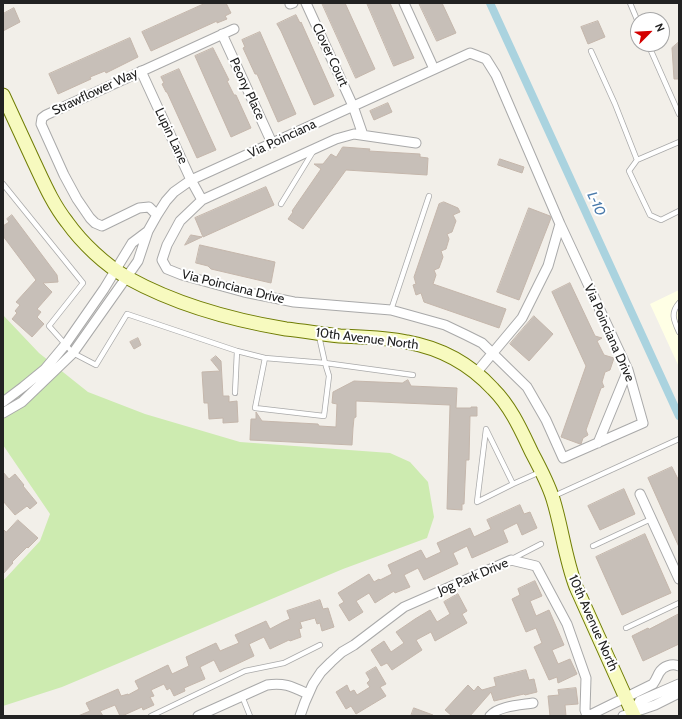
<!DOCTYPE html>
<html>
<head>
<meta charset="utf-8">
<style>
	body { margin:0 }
	#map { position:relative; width:682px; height:719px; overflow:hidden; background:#f2efe9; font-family:Cabin,sans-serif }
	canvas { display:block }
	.frame { position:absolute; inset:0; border:4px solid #222; pointer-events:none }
	.north { position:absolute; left:630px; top:12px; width:40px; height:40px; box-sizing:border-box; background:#fff; border:1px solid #a7a7a7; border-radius:50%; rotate:66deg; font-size:11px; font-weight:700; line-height:16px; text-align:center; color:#222 }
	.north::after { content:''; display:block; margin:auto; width:14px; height:18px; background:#d40000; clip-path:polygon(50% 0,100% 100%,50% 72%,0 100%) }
</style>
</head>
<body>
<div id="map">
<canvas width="682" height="719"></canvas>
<div class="frame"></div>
<div class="north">N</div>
</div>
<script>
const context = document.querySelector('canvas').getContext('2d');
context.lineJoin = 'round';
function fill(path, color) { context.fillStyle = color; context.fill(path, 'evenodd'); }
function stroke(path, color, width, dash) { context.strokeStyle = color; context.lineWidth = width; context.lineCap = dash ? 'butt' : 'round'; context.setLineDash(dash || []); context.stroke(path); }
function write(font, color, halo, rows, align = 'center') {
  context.font = font + ' Cabin,sans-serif'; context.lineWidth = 4; context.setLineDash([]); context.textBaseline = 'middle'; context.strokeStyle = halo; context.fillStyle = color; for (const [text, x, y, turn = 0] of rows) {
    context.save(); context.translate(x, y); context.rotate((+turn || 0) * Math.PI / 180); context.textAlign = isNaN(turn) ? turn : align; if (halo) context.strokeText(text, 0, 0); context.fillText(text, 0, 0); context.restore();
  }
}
const education = new Path2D(`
	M679 290V367L650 304Z`);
const grass = new Path2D(`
	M3 315 39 353 88 392 145 414 240 442 390 453 410 462 428 482 434 517 427 538 343 569 62 687 3 706V581L40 541 50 514 3 445Z`);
const canal = new Path2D(`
	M490 3 679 416`);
const building = new Path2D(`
	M206 3H226L231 13 225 16 227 19 217 23V21L151 51 142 32Z
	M322 3H345L375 69 356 78Z
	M367 3H390L414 58 394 66Z
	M419 3H442L456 33 437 41Z
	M14 8 20 22 3 31V14Z
	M296 15 300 23 301 22 334 96 314 105 281 31 277 24Z
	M598 21 605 37 588 44 581 27Z
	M260 32 296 114 278 122 257 74H255L243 48 245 47 242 40Z
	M130 38 138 57 106 73 105 71 90 77 91 79 58 94 49 74Z
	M679 42V79H674L672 48Z
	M213 48 229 80 227 81 234 95H236L251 128 231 137 195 56Z
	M179 69 216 150 197 158 167 92H166L162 84 164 83 161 77Z
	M388 103 392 112 374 120 370 111Z
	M343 147 370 149 369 151 420 154V157L428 158 427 175 346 170 303 229 288 219 293 212 292 211 321 169 314 164H323L331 154 336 157Z
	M500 159 524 167 522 173 498 165Z
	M266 187 274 205 203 237 195 218Z
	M444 202 458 208 460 212 453 215 456 221 452 232 447 234 449 239 446 249 441 251 443 257 439 268 434 270 436 275 433 284 506 309 499 328 424 302 421 293 416 295 413 285 416 284 414 277 439 204Z
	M529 208 550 216 551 218 519 300 497 292Z
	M12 215 57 275 58 282 43 283 52 292 37 309 41 312 37 317 44 324 32 337 12 319 17 313 15 311 20 305 16 302 36 280 3 236V226L9 222 7 219Z
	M191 235 202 237 185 245Z
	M200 245 275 262 271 283 211 269 208 266 196 263Z
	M570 283 595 336 602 338 597 341 604 355 614 358 610 370 605 372 602 382 604 387 601 388 586 430 588 435 583 438 581 444H580L561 437 586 366 552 292Z
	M534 316 553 334 529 361 510 344Z
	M138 338 141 345 134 349 130 342Z
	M216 356 221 361 223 396H229V402L237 401 238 422 223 423V418L209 419 208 403H204L202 372 220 371 211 360Z
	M408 380 411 386 457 388 456 408H471V407H477V416H470L469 460H466L464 504H462V510L447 509 450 405 356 401V417L354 418 353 428 352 445 250 440 251 419H256V412L262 421 318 424 319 426 336 427 337 404 332 403 333 392 354 381 402 383Z
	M672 467 679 481V547L648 478Z
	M3 472 9 479 15 474 24 485 23 486 37 503 30 509 27 506 15 515 3 501Z
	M624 489 635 514 600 530 588 506Z
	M520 505 524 514 530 512 537 528 522 535 517 523 503 530 508 542 472 558 467 546 453 553 458 564 424 580 418 568 404 575 410 587 395 593 394 591 375 603 369 593 356 601 363 612 349 621 339 605 344 602 338 593 369 574 374 582 379 579 380 580 392 574 388 565 421 550 426 559 441 552 437 543 470 528 474 537 491 529 487 520Z
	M18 520 38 538 28 548 27 547 12 562 13 563 3 574V529L6 532Z
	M645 534 671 593 655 600 622 615 596 557Z
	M535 581 542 596 530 601 536 616 549 610 564 645 552 650 558 664 570 659 577 674 558 683 557 677 549 680 534 647 542 643 536 628 526 632 512 599 520 595 518 589Z
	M458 594 467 611 462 614 467 623 435 641 431 632 416 640 422 650 392 670 387 663 381 666 371 650 384 641 391 652 404 643 396 632 415 619 430 610 437 622 450 614 444 602Z
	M320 600 323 609 328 608 334 627 322 631 320 623 317 624 315 618 300 622 302 628 299 629 301 637 290 641 289 640 270 649 264 637 249 644 254 656 220 672 214 660 200 667 205 679 184 688 185 691 174 696 170 688 167 690 164 684 151 690 154 696 150 697 154 705 143 710 142 707 122 716H120L115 705 100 711 103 716H78L90 711 86 703 118 689 121 696 128 694V695L139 689 135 681 168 665 172 674 189 666 186 657 216 643 220 651 227 648 239 643 235 635 266 621 270 629 283 622 290 619 287 611Z
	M679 614V644L643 661 632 636 648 628 649 629Z
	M376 667 386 684 380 687 386 696 356 714 351 706 346 709 336 692 347 685 350 692 354 690 357 695 370 687 367 683 370 680 366 673Z
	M526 670 529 680 534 679 537 692 525 695 524 694 494 701 491 692 470 716H452L445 710 468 685 474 691 478 686 482 690 496 686 494 678Z
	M576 688 578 704 565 705 566 716H550L548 696 559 695 558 690Z
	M414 708 433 715V716H411Z`);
const lane = new Path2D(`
	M630 3 638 22
	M648 44 679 114
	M591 51 615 104 637 160
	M679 142 637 160 629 171 650 215 661 220 679 211
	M3 184 83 283 49 326 73 353 96 365 127 314 237 351 265 358 325 363 319 336
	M281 204 314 150
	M679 303C670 313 674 321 679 332
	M391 310 429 196
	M265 358 255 408 324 416 329 376 325 363 413 375
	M235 393 237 351
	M513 484 477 502 486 429 513 484 540 472
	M554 496 679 439
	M593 546 651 519
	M512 559 541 544
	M626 628 679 603
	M242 696 250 716
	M151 716 245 671 284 663 320 645`);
const street = new Path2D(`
	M306 3 353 106 363 135
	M404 3 434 69
	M290 4 293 3
	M222 34 272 143
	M141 71 191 180 202 200
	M416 143 354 134 336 139 202 200 180 221 167 245 162 260 167 269 182 275 244 292 294 302 391 310 445 325 466 335 482 343 527 387 546 420 563 458 643 423 628 370 560 224 548 266 522 318 476 373
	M157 215 149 207 139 208 102 226 95 223 90 218 77 199 64 175 41 124 42 118 46 115 234 29
	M3 402 23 387 45 369 65 345 104 289 132 243 148 231
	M3 413 22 402 73 353 138 261 148 231 157 215 166 201 174 192 191 180 470 53 486 59 496 75 560 224
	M598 443 628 370
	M640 494 679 579
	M632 712 640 701 679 684
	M198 716 267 685C284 682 293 687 308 694
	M300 716 305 702 313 684 321 672 331 662 342 652 354 645 404 607 511 560 536 566 567 624 586 678 585 710 587 716
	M490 716C498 706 521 705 533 703
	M588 716 653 684C656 680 657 677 659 673 663 666 672 663 679 666
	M623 716 655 705 679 693`);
const secondary = new Path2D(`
	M3 95C13 117 23 138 33 160 43 181 52 203 67 222 82 243 105 265 128 278 177 305 232 320 286 329 304 331 322 334 340 336 362 337 385 337 407 342 440 348 470 364 493 389 511 407 521 430 532 453 540 468 548 483 553 499 562 528 565 558 576 587L634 716`);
const streetNames = [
	["Clover Court",330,55,65],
	["Peony Place",247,89,65],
	["Strawflower Way",95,92,-25],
	["Lupin Lane",171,136,65],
	["Via Poinciana",282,139,-25],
	["Via Poinciana Drive",233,287,14],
	["Via Poinciana Drive",609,333,66],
	["10th Avenue North",367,339,7],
	["Jog Park Drive",473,577,-23],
	["10th Avenue North",593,623,66]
];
const waterNames = [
	["L-10",596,204,65]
];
fill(education, '#ffffe5');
fill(grass, '#cdebb0');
stroke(canal, '#aad3df', 8);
fill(building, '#c7bfb8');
stroke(building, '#c4b6ab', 1);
stroke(lane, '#a9a9a9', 6);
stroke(street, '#a9a9a9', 11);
stroke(secondary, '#707d05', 15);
stroke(lane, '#fff', 4.5);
stroke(street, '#fff', 9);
stroke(secondary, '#f7fabf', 13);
write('13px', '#222', '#fff', streetNames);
write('italic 14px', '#4a7aab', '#fff', waterNames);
</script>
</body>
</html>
